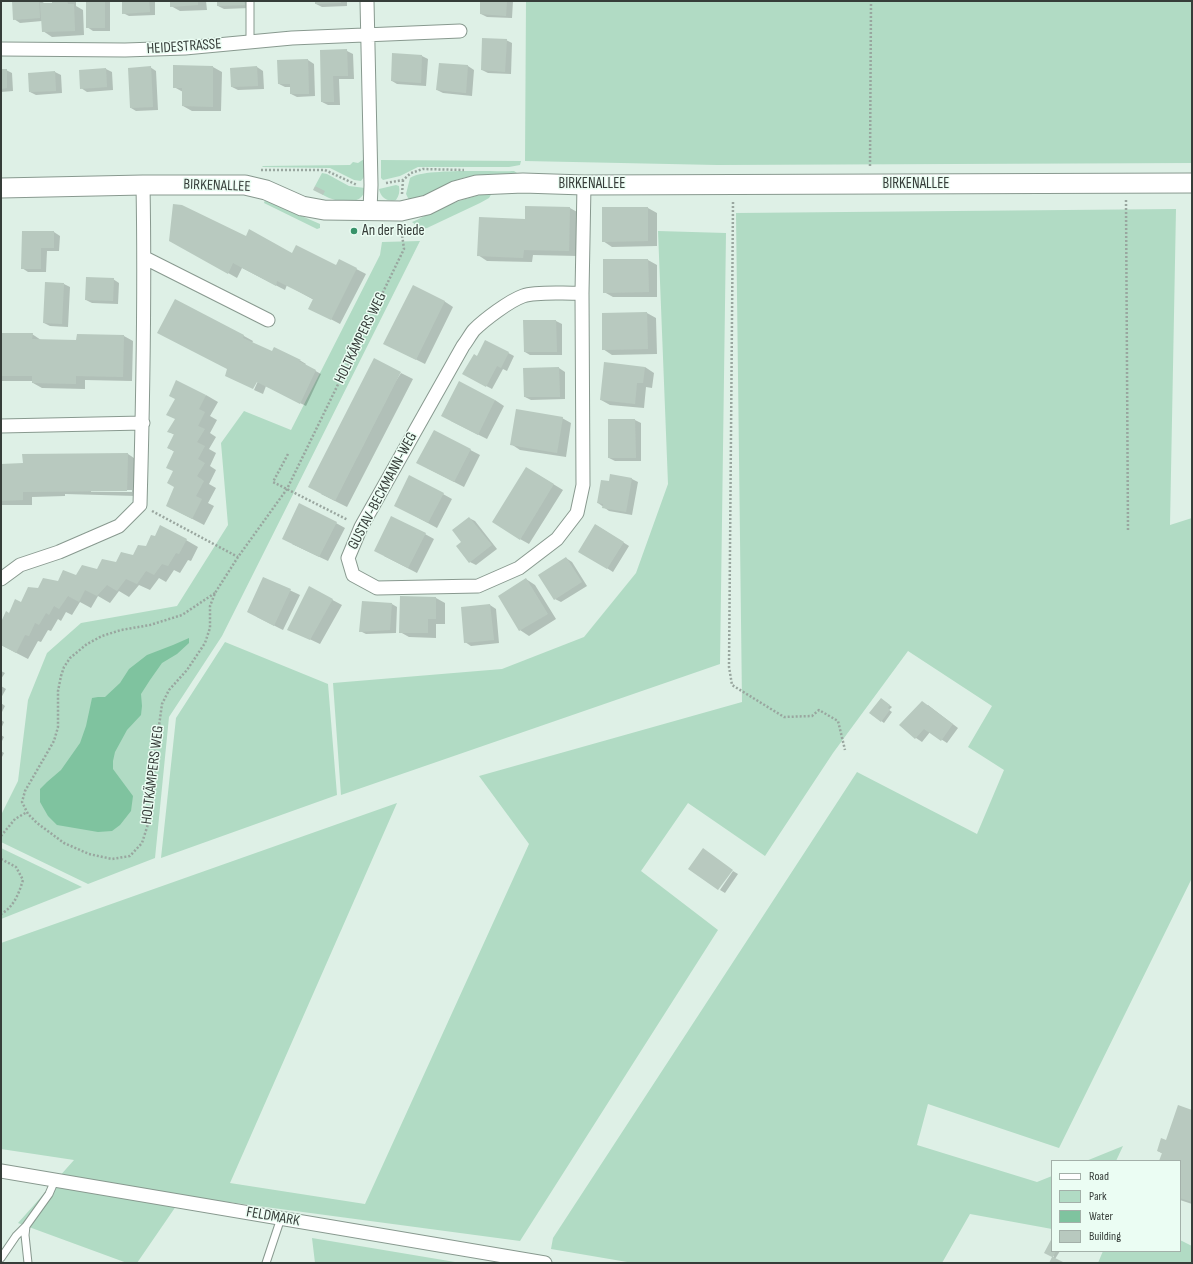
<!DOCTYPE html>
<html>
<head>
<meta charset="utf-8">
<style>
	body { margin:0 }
	#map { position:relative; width:1193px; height:1264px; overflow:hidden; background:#def0e6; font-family:"Sofia Sans Condensed",sans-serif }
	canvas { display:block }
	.frame { position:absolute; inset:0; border:2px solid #363d39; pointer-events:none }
	.legend { position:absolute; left:1051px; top:1160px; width:130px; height:92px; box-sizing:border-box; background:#ebfdf3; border:1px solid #a3b0a9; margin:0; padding:5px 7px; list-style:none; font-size:12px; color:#363d39 }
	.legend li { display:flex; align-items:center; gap:8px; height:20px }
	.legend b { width:20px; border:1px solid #a3b0a9 }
</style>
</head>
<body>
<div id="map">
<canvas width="1193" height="1264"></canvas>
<div class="frame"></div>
<ul class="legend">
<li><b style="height:5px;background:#fff"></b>Road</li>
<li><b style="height:11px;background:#b1dbc4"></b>Park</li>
<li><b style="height:11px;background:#7fc39f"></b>Water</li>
<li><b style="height:11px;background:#b8c9bf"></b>Building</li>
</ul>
</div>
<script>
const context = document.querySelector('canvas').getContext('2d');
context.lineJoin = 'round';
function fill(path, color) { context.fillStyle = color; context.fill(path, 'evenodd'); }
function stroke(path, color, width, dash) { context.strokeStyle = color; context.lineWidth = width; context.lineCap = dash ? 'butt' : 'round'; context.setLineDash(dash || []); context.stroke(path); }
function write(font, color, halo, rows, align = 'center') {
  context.font = font + ' "Sofia Sans Condensed",sans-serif'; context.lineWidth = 3; context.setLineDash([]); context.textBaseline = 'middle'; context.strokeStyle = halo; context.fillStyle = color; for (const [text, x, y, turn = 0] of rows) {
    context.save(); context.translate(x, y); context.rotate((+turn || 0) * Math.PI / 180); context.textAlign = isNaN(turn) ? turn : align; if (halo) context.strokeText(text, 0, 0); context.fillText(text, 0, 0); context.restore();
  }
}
const green = new Path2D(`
	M526 1H1192V163L717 165 525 161Z
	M364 159V177L361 181 354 180 330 168 262 167 263 166 350 165 353 162 358 163Z
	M381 160 521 161 520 165 509 167H418L400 176 383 180 381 178Z
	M514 171 517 173 516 176 466 177 457 180 430 194 409 200 406 194 410 178C423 168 494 172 514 171Z
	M322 173 327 174 349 186 365 188C364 206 339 203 327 197 322 195 319 191 315 186Z
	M396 185 399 186C400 191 399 196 396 200 387 202 381 198 379 189Z
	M492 193 489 198 480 203 427 228 421 229 412 222C420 219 427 214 435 211 454 202 471 196 492 193Z
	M265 200 320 224V228L317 229 264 203Z
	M1176 209 1170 525 1192 518V878L1059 1148 928 1104 917 1145 1037 1182 1052 1176V1229L970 1214 942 1263H633L551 1249 553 1238 857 772 977 834 1004 770 968 747 992 706 908 651 833 753 765 856 688 803 641 871 718 930 520 1241 183 1196 137 1263H127L18 1223 74 1160 1 1149V943L397 803 230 1183 365 1204 529 844 479 776 742 702 736 213Z
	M658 231 726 233 720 664 341 795 333 683 502 669 584 637 636 573 668 484Z
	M420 241 222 636 169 717 155 858 88 884 1 842V815L18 781 28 700 47 653 81 623 177 606 228 525 221 443 244 411 291 430 380 255 382 242Z
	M225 642 328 684 337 795 161 858 176 718Z
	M1 848 82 887 1 919Z
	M1123 1146 1116 1161H1086Z
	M312 1238 461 1263H315Z
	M1180 1240 1192 1246V1263H1098L1103 1251H1180Z`);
const water = new Path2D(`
	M189 638V643L177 654 162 663 150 680 141 694 142 706 141 715 127 730 115 752 113 761V769L133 796 131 811 120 825 112 831 98 832 57 825 48 816 40 802V789L47 782 61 770 80 743 86 726 92 698 98 697H105L120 683 129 669 147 655 173 645Z`);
const shadow = new Path2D(`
	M20 1H41L44 3 53 4V1H76V6L83 10 84 35 52 37 43 31 42 21 20 23 14 19Z
	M87 1H108L110 2V31H93L87 27Z
	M123 1H155V15L129 16 123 13Z
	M171 1H206L207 10 180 11 171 6Z
	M218 1H250V8L224 9 218 6Z
	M316 1H347V6L322 7 316 4Z
	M481 1H513L512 18 487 17 481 14Z
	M506 40 512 43 511 74 488 73 482 70Z
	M321 51H347L353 54 354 79H339L340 105H328L322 102Z
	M393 54 422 56 428 59 426 86 397 84 392 81Z
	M308 60 314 64 315 96 297 97 291 94V87H285L279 84Z
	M440 64 468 66 474 70 472 96 443 93 437 90Z
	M150 67 156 71 158 110 136 111 131 108Z
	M213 67 222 72 221 111H192L183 106V92L174 87Z
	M257 67 263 71 264 89 238 90 232 87 231 69Z
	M106 69 112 72 113 90 87 92 81 88Z
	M1 70H6L12 73 13 91 1 92Z
	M55 72 61 75 62 93 36 95 30 92Z
	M570 208 579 213 578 256 533 255 532 262 487 261 478 255 526 220Z
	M648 208 657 213V246L612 247 603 241Z
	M54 232 60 236 59 251H47L46 272H28L22 268Z
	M246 238 292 254 336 267 339 260 366 274 340 324 319 313 314 300 287 285 285 290 242 268 237 278 170 240Z
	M604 260H648L657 265V297H613L604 292Z
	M113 279 119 283 118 304 92 303 86 300Z
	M64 284 70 287 68 327 50 326 44 323Z
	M175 301 244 336 253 341 252 343 272 353 274 348 301 361 306 364 305 365 321 374 306 406 266 386 263 394 254 390 258 381 228 369Z
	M444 301 453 307 425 364 393 348Z
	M647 313 656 318 657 354 612 355 603 349V314Z
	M556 321 562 324V355H530L525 352Z
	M1 334H32L41 340 77 341 124 336 133 341 132 381 85 380V389L42 388 33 383V381H1Z
	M486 341 514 356 507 371 503 369 492 389 464 374 477 357Z
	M645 367 654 373 652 388 646 387 644 408 610 405 601 400Z
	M559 368 565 372V399L531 400 525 397Z
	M401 373 413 379 347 507 321 494Z
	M206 395 218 402 210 416 217 420 210 433 216 437 209 449 216 453 210 466 216 470 209 484 216 488 208 503 214 506 204 525 179 512 174 471 175 452 168 448 175 435 169 432Z
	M495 400 504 406 487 439 451 421Z
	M562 418 571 423 566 457 520 450 511 444Z
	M609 420H635L641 423V461H615L609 458Z
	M434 431 480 455 464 487 427 468Z
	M128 454 137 460 136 496 65 494V496L32 497V505H1V465L24 464ZM91 490H132V492H91Z
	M535 473 563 490 529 544 520 539Z
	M611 475 632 479 638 482 632 515 609 511 598 503 610 482Z
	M443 494 452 499 437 528 404 510Z
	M469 518 475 521 497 549 476 565 470 562 463 542Z
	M336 523 345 528 328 561 292 544Z
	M596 525 629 546 613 572 580 551Z
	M425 534 434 539 417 573 384 556Z
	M186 540 198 547 191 561 188 560 180 573 174 570 166 582 159 578 150 590 139 585 129 597 119 591 110 603 98 596 91 608 80 602 72 615 66 612 61 621 58 619 51 631 48 630 41 642 38 641 28 659 1 645V625L10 614 38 589 117 563 134 556 146 547Z
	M566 558 572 562 587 586 561 602 555 599Z
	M264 578 300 595 283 630 257 617Z
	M526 579 535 585 556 619 529 636 520 630Z
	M310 588 342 605 320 644 288 629Z
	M436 598 445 603V624H436V638L409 637 400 632Z
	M392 604 397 607 396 633 366 634 360 631Z
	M490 605 496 609 499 643 471 646 465 642 462 608Z
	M1 671 5 673 1 679Z
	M1 686 6 689 1 698Z
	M884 701 892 707 889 710 892 712 884 723 871 713Z
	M1 703 5 706 1 714Z
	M928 705 958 728 947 743 930 732 922 742 916 738 901 724Z
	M1 720 4 722 1 729Z
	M1 735 4 737 1 743Z
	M1 751 4 753 1 759Z
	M733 871 738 874 725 893 720 890Z
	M1192 1111V1204L1180 1200V1161H1160L1163 1154 1158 1151Z
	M1052 1240V1251H1060L1055 1259 1063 1263H1050L1054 1256 1046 1252Z`);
const building = new Path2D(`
	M12 1H39L40 18 13 20Z
	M52 1H67L68 4H74L75 31 42 32 40 3H52Z
	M86 1H105V28H86Z
	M122 1H149L150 12 122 14Z
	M170 1H198V5L170 7Z
	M217 1H244L245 5 217 6Z
	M315 1H341V3L315 4Z
	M480 1H507L506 16 480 14Z
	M482 38 507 39 505 72 481 70Z
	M347 49 348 76H333L334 102H321L320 50Z
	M392 53 422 55 421 83 391 81Z
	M308 59 309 94H290V84H278L277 60Z
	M439 63 468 65 466 93 436 90Z
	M173 65 213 66V107L182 106V88H173Z
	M151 66 153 107 130 108 128 68Z
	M257 66 258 86 231 87 230 68Z
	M106 68 107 87 80 89 79 70Z
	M1 69H7V88L1 89Z
	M55 71 56 91 29 92 28 73Z
	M315 186 325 191 323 195 313 190Z
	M173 204 182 205 246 236 249 229 292 253 296 245 336 265 339 259 357 268 331 320 308 309 313 299 277 281 276 286 233 263 228 274 169 241Z
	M525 206 570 207 569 251 524 250 523 258 477 256 479 217 525 219Z
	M602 207H648V241L602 242Z
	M22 231H54V248H41V269H21Z
	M603 259H648L649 292 603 293Z
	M86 277 114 278 113 301 85 300Z
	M45 282 64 283 62 324 43 323Z
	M413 285 445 301 416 360 383 344Z
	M175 299 244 335 243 338 272 351 274 347 301 360 299 361 316 370 300 404 257 382 253 389 225 376 227 369 157 333Z
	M647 312 648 349 602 350V313Z
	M523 320H556L557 352H524Z
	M1 333H33L32 339 76 340 77 334 124 335 123 377 76 376V384L32 383V376H1Z
	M485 340 509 352 501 368 497 366 486 387 462 374 474 354 477 356Z
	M374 358 401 372 335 501 308 487Z
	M604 362 645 367 643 383H637L635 404 600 400Z
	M559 367 560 397H524L523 368Z
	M176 380 206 395 199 409 205 412 198 426 205 429 197 442 205 446 198 459 205 463 197 476 204 481 196 496 202 499 192 519 166 506 174 487 167 483 173 471 166 468 174 451 167 448 174 434 167 432 175 419 166 415 175 399 169 396Z
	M459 381 495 400 478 435 441 416Z
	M516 409 563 417 557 453 510 445Z
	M608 419H635L636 458H608Z
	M434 430 471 449 454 482 416 463Z
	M128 453 127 491 23 492V500L1 501V464L23 463 22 454Z
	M526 467 554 484 520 540 492 522Z
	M610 474 632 478 626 512 602 508 603 504 597 503 601 480 609 481Z
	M409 475 444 493 428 523 394 506Z
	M299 503 337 522 319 557 282 539Z
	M391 516 426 533 408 568 374 551Z
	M469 517 492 545 469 563 456 546 461 542 452 530Z
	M595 524 624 542 607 569 578 552Z
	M160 525 187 539 179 554 176 553 168 566 162 564 154 575 146 571 137 584 126 579 117 591 107 585 97 596 85 590 79 602 68 596 59 609 54 606 49 615 46 613 39 625 35 623 29 636 25 635 16 653 1 645V622L6 611 9 613 15 599 21 602 28 587 38 588 43 578 58 581 63 570 76 575 82 565 97 569 102 559 116 562 121 552 133 555 138 545 146 546 151 535 155 536Z
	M566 557 582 582 554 600 538 575Z
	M263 577 291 589 274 626 247 612Z
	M526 578 548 614 519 631 498 596Z
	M309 586 333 599 310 640 287 630Z
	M400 596 436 597V619H428V633H399Z
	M362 601 392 603 390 630 359 632Z
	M490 604 494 640 464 643 461 607Z
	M881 698 890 705 888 708 890 710 881 722 869 713Z
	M922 701 953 724 941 741 924 729 915 739 899 725Z
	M703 848 733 870 718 890 688 869Z
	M1178 1105 1192 1110V1202L1180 1198V1161H1159L1162 1153 1157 1151 1161 1138 1166 1140Z
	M1052 1238V1251H1056L1053 1257 1065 1263H1049L1052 1257 1044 1253Z`);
const path = new Path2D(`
	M870 166 871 1
	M261 170H325L357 185
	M386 183 403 180 411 173 423 169 464 170
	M402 194 403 180
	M1126 200 1128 532
	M733 202 729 667 732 685 784 717 812 716 819 710 838 721 845 750
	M288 454 273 482 348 520
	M152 511 238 557
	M215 593 182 615 150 625 121 630 102 636 87 644 70 658 64 667 61 676 58 691V727L54 741 25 791 22 802 28 814 37 823 64 843 89 854 112 859 130 856 142 843 149 821 154 790 155 755 162 704 169 690 187 670 205 643 210 628V606L215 593 238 557 287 489 404 249 401 227
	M1 836 15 819 27 812
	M1 859 16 867 23 880C19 893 14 907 1 914`);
const lane = new Path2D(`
	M250 1V42
	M1 1258 16 1236 26 1226
	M28 1263 25 1235 26 1226 49 1194 55 1180
	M266 1263 281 1218`);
const street = new Path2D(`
	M367 1 371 185 370 211
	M1 49 125 50 185 48 292 38 460 31
	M145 258 268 320
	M582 293C565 294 538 291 523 296 509 301 484 320 474 330 470 335 467 341 463 346L361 527 348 558 353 575 377 588 478 586 519 568 557 539 577 513 583 485 582 293 584 185
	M1 426 143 423
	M1 579 20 565 59 552 119 526 140 505C143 398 145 292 143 185
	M1 1171 545 1263`);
const secondary = new Path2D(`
	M1 188 143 185H245L266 190 302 206 324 210 401 211 427 205 455 191 477 185 523 183 584 185 1192 183`);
const markers = [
	[354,231,4,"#379269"]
];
const streetNames = [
	["HEIDESTRASSE",184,47,-4],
	["BIRKENALLEE",592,184],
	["BIRKENALLEE",916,184],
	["BIRKENALLEE",217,186,2],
	["HOLTKÄMPERS WEG",361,338,-64],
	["GUSTAV-BECKMANN-WEG",383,491,-62],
	["HOLTKÄMPERS WEG",153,775,-83],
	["FELDMARK",273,1217,10]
];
const poiNames = [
	["An der Riede",362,231]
];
fill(green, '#b1dbc4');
fill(water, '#7fc39f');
fill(shadow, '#0003');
fill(building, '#b8c9bf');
stroke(lane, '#88998f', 9);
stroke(street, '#88998f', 15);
stroke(secondary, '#88998f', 21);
stroke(path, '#99a69f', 2.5, [2, 2]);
stroke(lane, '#fff', 7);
stroke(street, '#fff', 13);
stroke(secondary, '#fff', 19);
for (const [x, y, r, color] of markers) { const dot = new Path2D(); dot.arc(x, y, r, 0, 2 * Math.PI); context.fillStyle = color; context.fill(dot); stroke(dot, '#ebfdf3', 1.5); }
write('15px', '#363d39', '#ebfdf3', streetNames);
write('15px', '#363d39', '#ebfdf3', poiNames, 'left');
</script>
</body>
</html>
